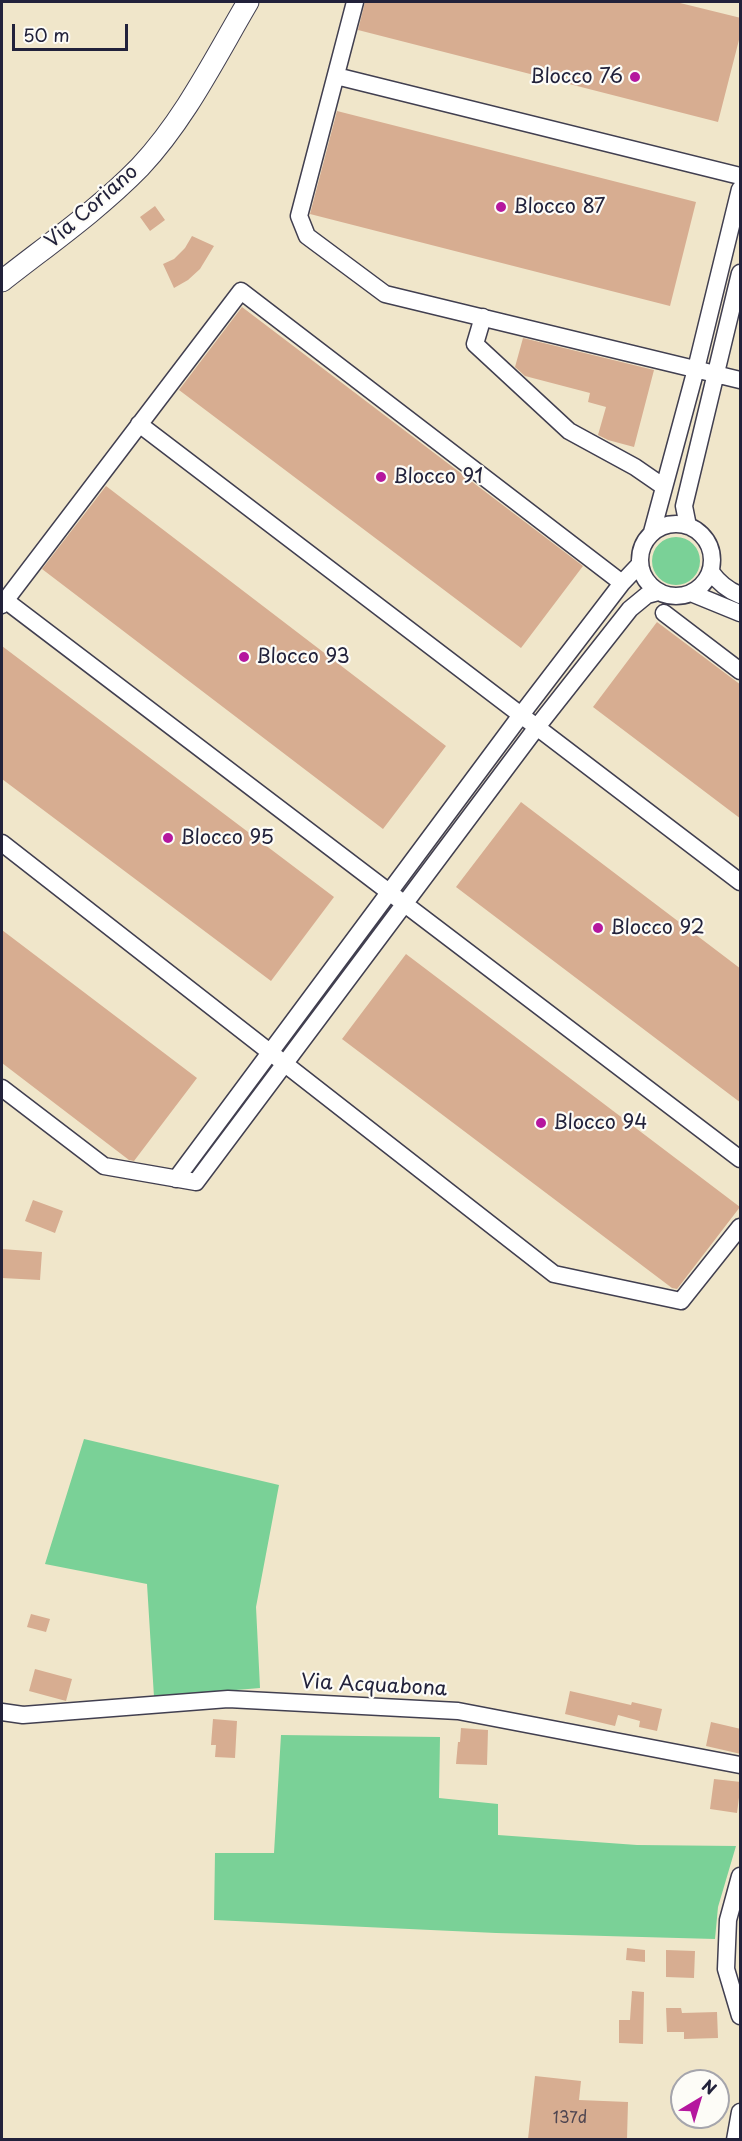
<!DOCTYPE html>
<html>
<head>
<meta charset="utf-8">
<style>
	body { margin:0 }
	#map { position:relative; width:742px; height:2141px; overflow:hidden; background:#f0e6ca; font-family:"Playpen Sans",sans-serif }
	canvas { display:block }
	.frame { position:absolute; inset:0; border:3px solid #22223b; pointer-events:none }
	.north { position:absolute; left:670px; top:2069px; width:60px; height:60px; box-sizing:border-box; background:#fdfcf7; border:2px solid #a5a5ac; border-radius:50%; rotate:38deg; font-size:16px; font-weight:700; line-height:24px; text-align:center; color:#22223b }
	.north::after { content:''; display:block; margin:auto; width:21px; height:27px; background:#b5179e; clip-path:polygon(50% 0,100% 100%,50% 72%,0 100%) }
	.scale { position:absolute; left:12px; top:24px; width:116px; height:27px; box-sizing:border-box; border:3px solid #22223b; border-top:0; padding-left:8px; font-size:18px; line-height:21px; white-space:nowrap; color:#22223b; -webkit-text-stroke:4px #fdfcf7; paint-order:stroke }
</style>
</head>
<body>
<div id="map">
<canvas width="742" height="2141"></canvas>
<div class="frame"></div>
<div class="north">N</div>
<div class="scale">50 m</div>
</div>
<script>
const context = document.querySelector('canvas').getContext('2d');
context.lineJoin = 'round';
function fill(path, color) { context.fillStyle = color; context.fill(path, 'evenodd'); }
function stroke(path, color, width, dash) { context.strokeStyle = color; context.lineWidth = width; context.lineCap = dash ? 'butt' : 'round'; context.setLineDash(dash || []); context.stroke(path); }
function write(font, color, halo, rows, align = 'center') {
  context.font = font + ' "Playpen Sans",sans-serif'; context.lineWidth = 4.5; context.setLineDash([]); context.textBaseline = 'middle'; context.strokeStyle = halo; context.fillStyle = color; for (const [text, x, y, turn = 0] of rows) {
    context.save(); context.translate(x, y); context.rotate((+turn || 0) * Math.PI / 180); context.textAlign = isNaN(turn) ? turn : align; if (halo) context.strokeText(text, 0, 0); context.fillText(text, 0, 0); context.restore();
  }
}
const green = new Path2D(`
	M652 561a24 24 0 1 1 48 0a24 24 0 1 1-48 0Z
	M84 1439 279 1485 256 1607 260 1688 154 1697 147 1584 45 1564Z
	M281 1735 440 1737 439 1798 498 1804V1835L637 1845 736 1846 718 1907 715 1939 496 1933 214 1920 215 1853H274Z`);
const building = new Path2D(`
	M365 2H676L741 18V32L718 122 358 30Z
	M337 111 696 202 670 306 310 214Z
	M155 206 165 220 150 231 140 217Z
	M192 236 214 246 200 269 188 280 174 288 163 264 174 259 185 248Z
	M242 307 583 566 521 648 179 390Z
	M523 338 654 370 634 447 608 440 598 435 606 407 588 402 590 393 525 376 515 367Z
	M106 486 446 746 383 829 42 569Z
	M657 622 741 685V819L593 707Z
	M2 646 334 897 271 981 2 779Z
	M521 802 741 969V1103L456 887Z
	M2 930 197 1078 134 1161 129 1160 2 1063Z
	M406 954 740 1207 677 1289 672 1288 342 1039Z
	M33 1200 63 1211 55 1233 25 1221Z
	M2 1249 42 1252 40 1280 2 1278Z
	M31 1614 50 1619 46 1632 27 1627Z
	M35 1669 72 1679 66 1701 29 1691Z
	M570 1691 631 1705 632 1702 662 1709 657 1731 639 1727 640 1721 618 1715 615 1726 565 1714Z
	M213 1719 237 1721 235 1758 215 1757 216 1745H211Z
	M711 1722 741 1729V1754L706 1746Z
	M461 1728 488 1730 487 1765 456 1764 458 1742H460Z
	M714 1779 741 1782 737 1813 710 1809Z
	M627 1948 645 1950V1962L626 1960Z
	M666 1950 695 1951 694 1978 666 1977Z
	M632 1991 644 1992 643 2044 619 2043V2020H630Z
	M666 2008H681L682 2013 717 2012 718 2038 684 2039V2032H667Z
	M535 2076 581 2081 579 2100 628 2102 627 2139H528Z`);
const minor = new Path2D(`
	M355 2 299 216 307 236 385 294 740 380
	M336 76 740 176
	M483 317 475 344 569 431 635 467 664 487
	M139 424 740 882
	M640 560a36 36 0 1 1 72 0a36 36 0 1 1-72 0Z
	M688 526 684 506 740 273
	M652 532 696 369 740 189
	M711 572C719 583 727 590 740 595
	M691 593 740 613
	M5 600 740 1159
	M2 605 241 291 622 583
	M664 613 740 671
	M2 843 554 1274 681 1301 740 1227
	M2 1088 104 1166 196 1182 537 727 630 609 647 595 658 592
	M176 1179 521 715 622 583 640 564
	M2 1712 23 1715 228 1699 458 1711 740 1765
	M740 1876 728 1920 726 1969 740 2016
	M735 2140 740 2112`);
const major = new Path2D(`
	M2 281C49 244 98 210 140 167 185 119 215 58 248 2`);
const markers = [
	[635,77,6,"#b5179e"],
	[501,207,6,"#b5179e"],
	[381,477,6,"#b5179e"],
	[244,657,6,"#b5179e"],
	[168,838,6,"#b5179e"],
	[598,928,6,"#b5179e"],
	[541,1123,6,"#b5179e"]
];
const numberNames = [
	["137d",570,2119]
];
const poiNames = [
	["Blocco 76",623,77,"right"],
	["Blocco 87",513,207],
	["Blocco 91",393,477],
	["Blocco 93",256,657],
	["Blocco 95",180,838],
	["Blocco 92",610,928],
	["Blocco 94",553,1123]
];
const streetNames = [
	["Via Coriano",92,207,-41],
	["Via Acquabona",374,1686,3]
];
fill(green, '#7ad197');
fill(building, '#d7ad91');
stroke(minor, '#413f50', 19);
stroke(major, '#413f50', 23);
stroke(minor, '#fff', 16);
stroke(major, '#fff', 21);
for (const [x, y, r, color] of markers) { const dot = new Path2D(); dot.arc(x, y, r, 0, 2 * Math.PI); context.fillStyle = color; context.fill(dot); stroke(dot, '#fdfcf7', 2); }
write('16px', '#4f4550', null, numberNames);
write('20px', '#22223b', '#fdfcf7', poiNames, 'left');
write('20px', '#22223b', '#fdfcf7', streetNames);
</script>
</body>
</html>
